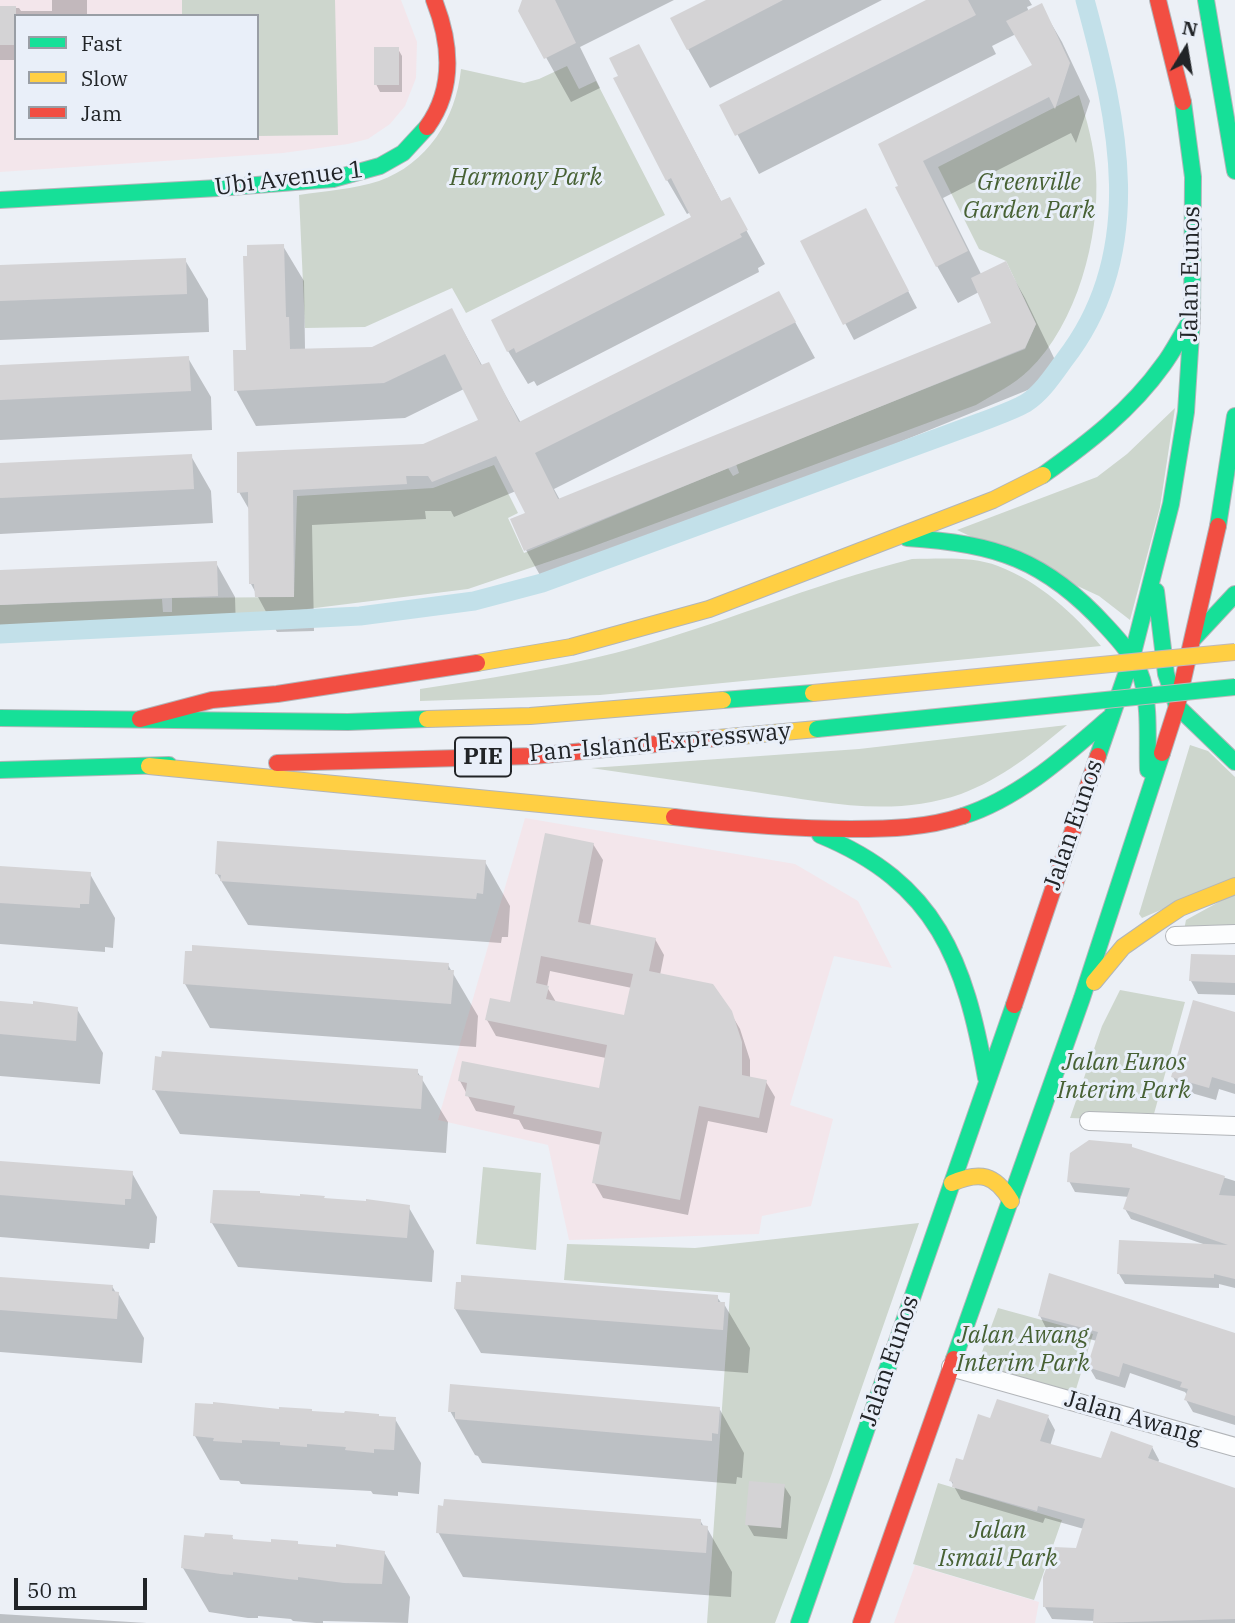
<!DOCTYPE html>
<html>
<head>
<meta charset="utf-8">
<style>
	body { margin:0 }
	#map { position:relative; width:1235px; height:1623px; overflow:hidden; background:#ecf0f6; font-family:"IBM Plex Serif",serif }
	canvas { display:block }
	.legend { position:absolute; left:14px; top:14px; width:245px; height:126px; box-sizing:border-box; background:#e9eff9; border:2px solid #999ea5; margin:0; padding:9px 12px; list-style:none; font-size:21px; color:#212427 }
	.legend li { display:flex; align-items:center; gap:14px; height:35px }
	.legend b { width:35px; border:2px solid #999ea5 }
	.north { position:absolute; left:1151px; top:14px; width:70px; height:70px; -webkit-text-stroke:5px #e9eff9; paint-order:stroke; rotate:11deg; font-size:19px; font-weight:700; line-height:28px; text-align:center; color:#212427 }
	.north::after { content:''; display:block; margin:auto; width:24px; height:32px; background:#212427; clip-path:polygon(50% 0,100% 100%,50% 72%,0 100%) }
	.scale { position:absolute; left:14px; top:1578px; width:133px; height:32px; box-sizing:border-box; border:4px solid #212427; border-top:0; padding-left:9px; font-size:21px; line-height:24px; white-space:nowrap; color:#212427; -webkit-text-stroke:5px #e9eff9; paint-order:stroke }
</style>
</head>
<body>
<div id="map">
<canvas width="1235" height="1623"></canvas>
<ul class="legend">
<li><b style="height:9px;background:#16e098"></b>Fast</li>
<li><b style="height:9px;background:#ffcf43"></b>Slow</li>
<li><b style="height:9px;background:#f24e42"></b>Jam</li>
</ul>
<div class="north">N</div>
<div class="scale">50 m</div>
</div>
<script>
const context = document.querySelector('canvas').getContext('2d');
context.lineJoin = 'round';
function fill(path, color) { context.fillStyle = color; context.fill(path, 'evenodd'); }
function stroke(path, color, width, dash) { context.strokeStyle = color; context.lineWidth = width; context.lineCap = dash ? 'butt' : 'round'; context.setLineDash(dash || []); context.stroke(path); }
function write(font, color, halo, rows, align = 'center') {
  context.font = font + ' "IBM Plex Serif",serif'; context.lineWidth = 6; context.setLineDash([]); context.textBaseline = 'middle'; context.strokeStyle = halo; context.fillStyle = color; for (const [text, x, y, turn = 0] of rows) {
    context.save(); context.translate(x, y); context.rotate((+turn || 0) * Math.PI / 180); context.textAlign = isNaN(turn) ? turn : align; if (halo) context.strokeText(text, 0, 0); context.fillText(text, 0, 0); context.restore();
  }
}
const education = new Path2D(`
	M0 0H401L417 42 416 78 405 106 390 124 368 139 348 144 283 153 0 172ZM16 16H257V138H16Z
	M525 818 795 864 858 901 892 968 834 956 790 1105 833 1119 811 1206 762 1216 759 1234 569 1240 548 1145 438 1120Z
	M915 1565 1039 1602 1035 1623H894Z`);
const green = new Path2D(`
	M182 0H335L338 135 257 136V16H182Z
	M567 66 579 89 596 81 665 215 466 313 452 288 365 327 305 328 299 195C325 191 354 189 379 181 427 164 456 119 461 69L524 83 539 79Z
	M1079 95C1087 120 1094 146 1096 173 1100 237 1077 324 1029 370 1014 385 994 394 976 405L586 549 468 589 299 610 0 627V605L162 599 163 612H172V598L294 597 297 496 433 488 494 465 518 513 508 518 524 553 728 468 733 476 739 473 736 464 1025 349 1036 324 1006 261 979 249 938 167Z
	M1175 408 1160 507 1130 620 1099 596 957 530 1097 477 1127 454Z
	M912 559C939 559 972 556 998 566 1040 582 1073 613 1101 646L600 695 420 701V689C485 679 551 669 615 653 716 627 811 584 912 559Z
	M1067 725C1035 752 1001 779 961 794 892 818 824 802 755 792 701 784 646 776 591 768L859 749Z
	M1190 745 1208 751 1235 777V878L1142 918 1139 914Z
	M1235 893V928L1184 930 1186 920Z
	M1120 990 1185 1002 1152 1121 1070 1118 1102 1026Z
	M483 1167 541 1173 536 1250 476 1244Z
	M919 1223 831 1476 775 1623H707L730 1293 564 1280 567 1244 695 1248Z
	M998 1308 1093 1334 1073 1399 975 1371Z
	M938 1483 1062 1520 1034 1600 913 1564Z`);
const shadow = new Path2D(`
	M52 0H87V16H135H16V114L14 110V60H0V8H19L21 11H52Z
	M524 0H674L580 47 600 88 571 102 520 11Z
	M710 0H882L710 88 688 49Z
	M930 0H1029L1032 5 1027 7 1029 12 1041 6 1062 42 1090 101 1076 143 1071 133 943 198 981 274 1005 263 1025 298 1055 360 1045 383 546 586 526 550 513 520 527 514 516 491 454 517 451 511H425L426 519 312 525 314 631 277 632 251 584 250 511 239 492 423 446 480 421 464 389 405 418 256 426 236 390 283 246 304 281 305 349H372L452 310 483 367 488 364 521 423 779 293 815 358 554 489 560 500 993 324 979 292 958 303 937 266 880 145 1034 66 1016 34 992 46 996 54 759 174 722 106Z
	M639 46 722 203 729 199 765 264 758 268 759 272 537 386 534 381 528 384 508 351 694 218 691 212 687 214 667 180 616 79 620 77Z
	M398 49 402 56V92H380L376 84Z
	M874 226 917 308 854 340 802 242Z
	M185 260 208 299 209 332 0 340V267Z
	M188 358 211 397 212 430 0 440V367Z
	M191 456 211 491 213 523 0 534V465Z
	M216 563 235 597 236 630 0 639V571Z
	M593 844 603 860 590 926 655 939 664 955 660 975 730 1012 740 1029 750 1060V1079L766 1082 775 1097 767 1133 708 1121 688 1215 603 1198 594 1182 601 1145 524 1129 519 1120 476 1111 460 1081 600 1090 606 1058 496 1036 487 1020 512 1004ZM550 971 632 988 626 1017 556 1002 547 987Z
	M485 862 510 906 508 937H502L501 943 248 925 217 874Z
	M0 868 90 874 115 918 113 948 105 947V952L0 944Z
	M1235 957V995L1198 994 1191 981Z
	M448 965 478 1016 476 1047 210 1028 185 984Z
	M0 1002 77 1009 103 1053 100 1084 0 1076Z
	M1235 1014V1094L1219 1089 1216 1100 1181 1090 1173 1077Z
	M417 1071 448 1122 446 1153 180 1134 154 1089Z
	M1133 1149 1235 1181V1288L1219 1284V1288L1125 1284 1119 1274 1206 1245 1131 1219 1125 1209 1129 1197 1075 1192 1069 1181Z
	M0 1163 132 1173 157 1217 155 1243H150L149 1249 0 1237Z
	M325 1200 408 1206 434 1251 432 1282 238 1267 212 1223Z
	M0 1278 112 1286 116 1293H118L144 1338 142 1363 0 1352Z
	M717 1297 722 1304H724L750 1348 748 1373 481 1353 455 1309Z
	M1040 1316 1235 1335V1425L1193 1412 1186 1400 1187 1395 1185 1392 1130 1373 1125 1388 1096 1379 1089 1367 1097 1341 1046 1328Z
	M719 1408 744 1453 742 1478 737 1477 736 1484 482 1463 478 1456 475 1455 450 1411Z
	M313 1413 395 1419 421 1463 419 1494 398 1492V1496L373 1494 371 1491 241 1484 239 1481 220 1480 195 1436Z
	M1048 1417 1055 1430 1050 1446 1102 1460 1152 1447 1159 1460 1158 1463 1235 1490V1623H1095V1621L1052 1619 1045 1607 1078 1549 1084 1529 1045 1518 1043 1523 961 1499 951 1481 991 1420Z
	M784 1486 791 1497 787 1539 754 1536 747 1524Z
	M700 1520 704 1527 707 1528 732 1572 731 1597 463 1577 438 1532Z
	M232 1537 234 1541 384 1552 410 1597 408 1623 323 1621V1623H316L293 1621 291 1619 258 1616V1618H248L209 1612 183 1568 206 1539Z
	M0 1614 147 1623H0Z`);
const canal = new Path2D(`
	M0 634 360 616 474 601 542 583 981 422C996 416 1012 411 1026 403 1042 393 1054 374 1065 359 1148 252 1118 120 1085 0`);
const building = new Path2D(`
	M522 0H555L576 43 544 59 518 11Z
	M706 0H783L687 50 670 18Z
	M926 0H968L976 15 735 136 719 105Z
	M1042 3 1070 63 1055 109 1049 97 923 161 968 251 936 267 895 187 898 186 878 144 1032 65 1006 21Z
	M0 6H16V45H0Z
	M639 44 721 201 730 197 748 230 740 234 742 237 516 353 514 348 507 352 491 320 691 217 671 178 666 181 613 78 618 76 609 58Z
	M374 47H399V85H374Z
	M866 208 909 291 843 325 800 241Z
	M284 244 286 317H289L290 349 372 347 452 308 481 365 489 362 519 422 779 291 796 322 535 453 558 499 991 323 971 278 1006 261 1036 324 1025 348 524 551 510 519 525 513 496 456 432 482 428 476H406L407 484 293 490 294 597H255L254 584H249L248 492 237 493V452L423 444 478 420 445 354 384 383 234 391 233 350H246L243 256H247V245Z
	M186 258 187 294 0 301V265Z
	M189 356 191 391 0 400V365Z
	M192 454 194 489 0 498V463Z
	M217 561 218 596 0 605V570Z
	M545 833 594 843 578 922 656 938 649 971 713 984 732 1011 742 1042V1075L767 1080 759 1118 699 1106 680 1200 592 1183 602 1132 513 1114 515 1106 465 1096 467 1083 458 1081 462 1061 599 1088 607 1045 485 1020 490 998 510 1002ZM541 956 633 974 624 1015 546 999 549 986 536 983Z
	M217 841 486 860 483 894 477 893 476 899 220 881 221 875 215 874Z
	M0 866 91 872 89 904H80V908L0 903Z
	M192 945 449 963 448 970H454L451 1004 183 984 185 951H192Z
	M1191 954 1235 955V983L1189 981Z
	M1193 1000 1235 1012V1084L1212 1077 1209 1088 1171 1077Z
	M0 1001 33 1004V1001L78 1007 76 1041 0 1034Z
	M162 1051 418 1069V1075L423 1076 421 1109 152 1090 155 1056 161 1057Z
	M1089 1140 1132 1144V1147L1225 1176 1219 1195 1235 1196V1279L1214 1274V1278L1117 1274 1119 1240 1228 1245 1123 1209 1130 1188 1067 1182 1070 1153Z
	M0 1161 133 1171 131 1199H125V1205L0 1195Z
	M213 1190 260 1191V1193L300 1196V1194L325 1196 324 1198 366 1201V1199L410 1205 407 1238 210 1223Z
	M1049 1273 1235 1333V1416L1184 1400 1188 1389 1180 1387 1182 1382 1123 1363 1119 1377 1087 1367 1098 1332 1038 1316Z
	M461 1275 718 1295V1302H725L723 1330 454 1309 456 1282H461Z
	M0 1277 113 1285 112 1291 119 1292 117 1319 0 1310Z
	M450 1384 720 1407 718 1434 712 1433V1441L455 1419V1412H448Z
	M997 1399 1049 1415 1040 1441 1101 1458 1111 1431 1153 1446 1148 1458 1235 1488V1619L1093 1623 1094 1609 1043 1607V1577L1054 1547 1076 1548 1085 1519 1038 1506 1037 1511 952 1487 953 1482 949 1481 956 1458 963 1460 978 1414 990 1418Z
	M213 1402 279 1409V1407L312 1409V1411L344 1413 345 1411 379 1414V1416L396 1417 394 1450 374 1449V1453L345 1450 346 1447 307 1444V1447L280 1445V1442L242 1440V1443L213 1441 214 1438 193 1436 195 1403 213 1404Z
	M749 1481 785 1484 781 1528 745 1525Z
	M444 1499 701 1519V1525L708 1526 706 1553 436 1533 438 1505 443 1506Z
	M205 1533 233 1535 232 1539 271 1542V1539L298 1541V1544L336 1547V1544L385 1551 382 1584 344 1583 298 1577V1580L288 1579 233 1572V1575L221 1574 181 1568 184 1535 204 1537Z`);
const street = new Path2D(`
	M1175 936 1235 934
	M1089 1121 1235 1126
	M951 1367 1235 1447`);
const fast = new Path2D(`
	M1206 0 1235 171
	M0 200 218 188 333 179 380 166 403 153 427 127
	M1043 475C1088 443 1131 410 1163 365 1173 352 1180 337 1189 323
	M1218 526 1235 416
	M907 538C995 543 1046 560 1106 626 1120 641 1136 659 1142 679 1150 708 1147 740 1148 770
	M1156 591 1166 674 1177 706 1235 762
	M1194 638 1235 594
	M723 700 813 693
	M0 718 348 722 427 719
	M1098 756 1132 657 1171 504 1186 412 1192 319 1193 177 1183 102
	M0 770 169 765
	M963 816C1019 798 1065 756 1109 718
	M820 835C937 883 965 961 986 1078
	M954 1359 1082 998 1162 753
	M799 1623 1014 1005`);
const slow = new Path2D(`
	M477 663 571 647 709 609 993 500 1043 475
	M427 719 530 716 723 700
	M718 738 817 729
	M149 766 674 817
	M1094 982 1123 947 1156 924 1180 908 1235 886
	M952 1183C980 1171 995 1174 1011 1201`);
const jam = new Path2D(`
	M1158 0 1183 102
	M427 127C455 88 451 43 434 0
	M140 719 212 700 277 694 477 663
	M1162 753 1177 706 1218 526
	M277 763 533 756 718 738
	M674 817C733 824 792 829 851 829 890 829 926 828 963 816
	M1014 1005 1098 756
	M861 1623 954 1359`);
const fastBridge = new Path2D(`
	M817 729 1235 687`);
const slowBridge = new Path2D(`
	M813 693 1235 652`);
const shields = [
	[483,757,56]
];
const shieldNames = [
	["PIE",483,757]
];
const parkNames = [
	["Harmony Park",526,178],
	["Greenville",1029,183],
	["Garden Park",1029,211],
	["Jalan Eunos",1124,1063],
	["Interim Park",1124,1091],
	["Jalan Awang",1023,1336],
	["Interim Park",1023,1364],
	["Jalan",998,1531],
	["Ismail Park",998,1559]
];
const streetNames = [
	["Ubi Avenue 1",289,179,-7],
	["Jalan Eunos",1191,274,-89],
	["Pan-Island Expressway",660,743,-5],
	["Jalan Eunos",1074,825,-71],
	["Jalan Eunos",890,1361,-71],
	["Jalan Awang",1133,1418,16]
];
fill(education, '#f3e6eb');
fill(green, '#cdd6cd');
fill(shadow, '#0003');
stroke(canal, '#c2e0e9', 19);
fill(building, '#d4d3d5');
stroke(street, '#b2b5b9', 20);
stroke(fast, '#b2b5b9', 18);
stroke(slow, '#b2b5b9', 18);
stroke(jam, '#b2b5b9', 18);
stroke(street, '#fcfdfe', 18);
stroke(fast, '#16e098', 16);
stroke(slow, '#ffcf43', 16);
stroke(jam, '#f24e42', 16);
stroke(fastBridge, '#bfb8bb', 18, []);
stroke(slowBridge, '#bfb8bb', 18, []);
stroke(fastBridge, '#16e098', 16);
stroke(slowBridge, '#ffcf43', 16);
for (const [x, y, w] of shields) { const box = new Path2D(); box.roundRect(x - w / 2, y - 19.5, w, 39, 5); context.fillStyle = '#e9eff9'; context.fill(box); stroke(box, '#212427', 2); }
write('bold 23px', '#212427', null, shieldNames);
write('italic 24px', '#476134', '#e9eff9', parkNames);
write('24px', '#212427', '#e9eff9', streetNames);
</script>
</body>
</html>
